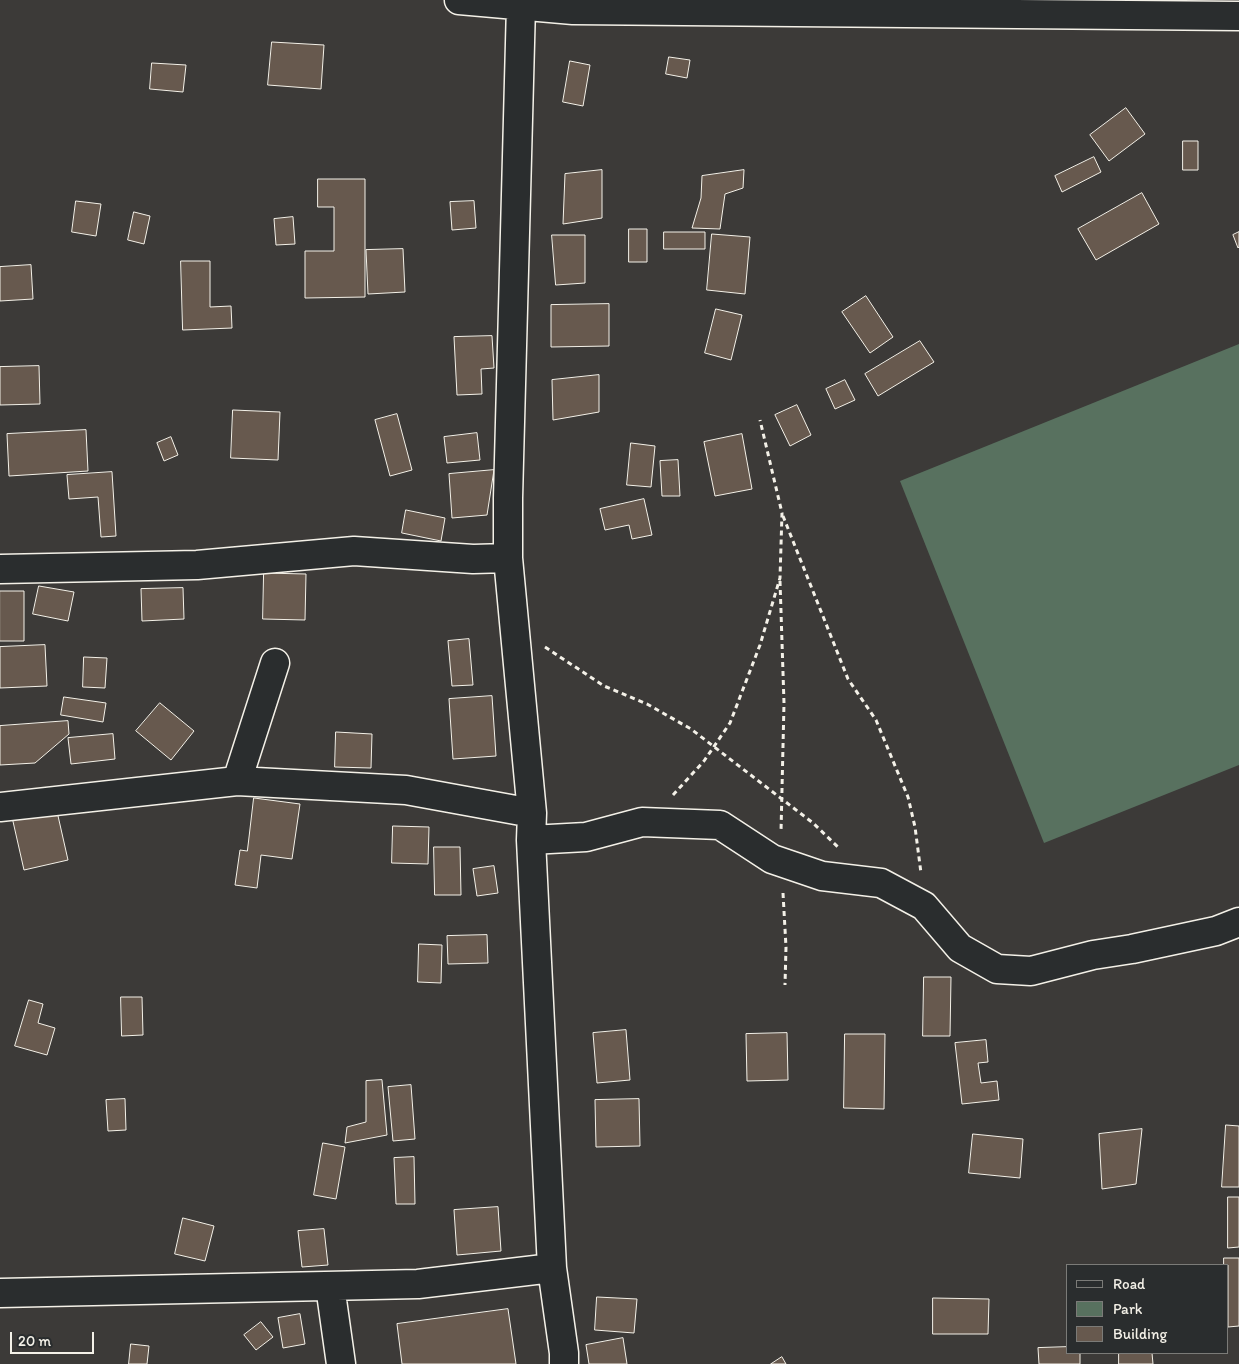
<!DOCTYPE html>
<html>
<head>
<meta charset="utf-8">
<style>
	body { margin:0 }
	#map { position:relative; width:1239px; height:1364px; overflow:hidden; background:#3c3a38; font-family:Itim,sans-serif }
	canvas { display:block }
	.legend { position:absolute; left:1066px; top:1264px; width:162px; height:90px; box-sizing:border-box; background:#2a2d2e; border:1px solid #7b7b78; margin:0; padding:6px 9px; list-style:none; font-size:15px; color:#f4f1e8 }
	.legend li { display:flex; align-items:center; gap:10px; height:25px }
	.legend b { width:25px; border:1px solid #7b7b78 }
	.scale { position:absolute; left:10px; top:1332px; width:84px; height:22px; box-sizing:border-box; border:2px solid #f4f1e8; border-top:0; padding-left:6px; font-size:15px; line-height:18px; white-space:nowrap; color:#f4f1e8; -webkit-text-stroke:4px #2a2d2e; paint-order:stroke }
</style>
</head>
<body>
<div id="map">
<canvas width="1239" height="1364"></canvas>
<ul class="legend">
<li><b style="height:6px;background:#2a2d2e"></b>Road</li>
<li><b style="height:14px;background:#58715f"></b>Park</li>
<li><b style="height:14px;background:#67594e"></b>Building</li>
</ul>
<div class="scale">20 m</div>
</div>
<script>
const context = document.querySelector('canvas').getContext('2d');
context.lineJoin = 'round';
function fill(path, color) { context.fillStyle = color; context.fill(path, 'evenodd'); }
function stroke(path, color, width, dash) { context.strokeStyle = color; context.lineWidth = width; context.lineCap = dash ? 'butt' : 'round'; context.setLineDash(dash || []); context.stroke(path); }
const green = new Path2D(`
	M1239 344V765L1044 843 900 481Z`);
const building = new Path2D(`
	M272 42 324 45 321 89 268 85Z
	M669 57 690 60 687 78 666 74Z
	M570 61 590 65 583 106 563 102Z
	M152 63 186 65 183 92 150 89Z
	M1126 108 1145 134 1109 161 1090 135Z
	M1183 141H1198V170H1183Z
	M1094 157 1101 172 1062 192 1055 176Z
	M602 170V218L563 224 565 174Z
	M744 170 743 188 725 194 720 229 692 228 701 198 702 176Z
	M318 179H365V297L305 298V251H334V207H318Z
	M1142 193 1159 224 1096 260 1078 229Z
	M76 201 101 204 96 236 72 232Z
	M474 201 476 228 452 230 450 202Z
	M134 212 150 216 144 244 128 240Z
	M293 217 295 244 276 245 274 219Z
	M629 229H647V262H629Z
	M664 232H705V249H664Z
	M1239 232V247L1238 248 1233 235Z
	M712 234 750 237 745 294 707 290Z
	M552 235H585V283L556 285Z
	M403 249 405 292 368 294 366 250Z
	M181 261H210V307L231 306 232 328 183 330Z
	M31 265 33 299 0 301V267Z
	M866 296 893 337 870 353 842 312Z
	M609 304V346L551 347V305Z
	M716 309 742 315 731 360 705 353Z
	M492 336 494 368 481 369 482 394 457 395 454 337Z
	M920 341 934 362 878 396 865 374Z
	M39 366 40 404 0 405V367Z
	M599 375V412L553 420 552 380Z
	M845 380 855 400 835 409 826 389Z
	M797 405 811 435 790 446 775 415Z
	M233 410 280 412 278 460 231 458Z
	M397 414 412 470 390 476 375 420Z
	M86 430 88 471 9 476 7 434Z
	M477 433 480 460 447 463 444 437Z
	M742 434 752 489 715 496 704 442Z
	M171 437 178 455 164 461 157 443Z
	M631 443 655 446 651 487 627 485Z
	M678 460 680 496H662L660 461Z
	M494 470 487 515 452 518 449 474Z
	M112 472 116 536 101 537 98 497 69 499 67 475Z
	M644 499 652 535 632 539 629 525 605 530 600 509Z
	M406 510 445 518 441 541 402 533Z
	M264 573 306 574 305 620 263 619Z
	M39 586 74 592 68 621 33 614Z
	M183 588 184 619 142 621 141 589Z
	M0 591H24V641H0Z
	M469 639 473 685 452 686 448 641Z
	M45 645 47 686 0 688V647Z
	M84 657 107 658 105 688 83 687Z
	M492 696 496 756 453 759 449 699Z
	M64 697 106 703 103 722 61 715Z
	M160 703 194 731 171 760 136 731Z
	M68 721 69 734 35 763 0 765V726Z
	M336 732 372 734 371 768 335 767Z
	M113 734 115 759 71 764 68 738Z
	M254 798 300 804 292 859 261 855 257 888 235 885 240 850 247 851Z
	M56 807 68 860 24 870 12 817Z
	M393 826 429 827 428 864 392 863Z
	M434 847H460L461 895H435Z
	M494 866 498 893 477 896 473 869Z
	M487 935 488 963 448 964 447 936Z
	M419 944 442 945 441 983 418 982Z
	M924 977H951L950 1036H923Z
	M121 997H142L143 1035 122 1036Z
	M29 1000 43 1004 38 1023 55 1028 47 1055 15 1046Z
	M626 1030 630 1080 597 1083 593 1033Z
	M787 1033 788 1080 747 1081 746 1034Z
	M845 1034H885L884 1109 844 1108Z
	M986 1040 988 1062 978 1063 981 1083 997 1081 999 1100 962 1104 955 1043Z
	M382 1080 387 1135 345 1143 347 1127 366 1122V1081Z
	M411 1085 415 1139 393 1141 388 1087Z
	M125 1099 126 1130 108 1131 106 1100Z
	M639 1099 640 1146 596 1147 595 1100Z
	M1226 1125 1239 1126V1187H1222Z
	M1142 1129 1136 1184 1102 1189 1099 1134Z
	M973 1134 1023 1139 1020 1178 969 1173Z
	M323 1143 345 1147 336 1199 314 1195Z
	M414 1157 415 1204H396L394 1158Z
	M1228 1197H1239V1247L1228 1248Z
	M498 1207 501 1251 457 1255 454 1210Z
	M183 1218 214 1226 205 1261 175 1254Z
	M324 1229 328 1265 302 1267 298 1231Z
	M1224 1258H1239V1326L1228 1327V1265H1224Z
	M597 1297 637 1299 634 1333 595 1330Z
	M933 1298 989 1299 988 1334H933Z
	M508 1309 516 1364H402L397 1324Z
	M300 1314 305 1344 283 1348 278 1318Z
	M261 1322 273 1337 256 1350 244 1335Z
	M623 1338 627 1364H589L586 1345Z
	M131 1344 149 1346 147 1364H129Z
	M1068 1347V1353H1080V1364H1039L1038 1348Z
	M1119 1353H1152L1153 1364H1119Z
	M782 1357 786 1364H771Z`);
const path = new Path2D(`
	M783 516 848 679 876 720 908 797 915 827 921 873
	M780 581 784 703 781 832
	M545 647 604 686 647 704 691 729 813 823 840 849
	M673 795 704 761 730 723 760 645 780 578 782 513 760 420
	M783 893 786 947 785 985`);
const minor = new Path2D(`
	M459 0 573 10 1239 16
	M521 5 508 498V558L532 813 531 840 552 1268 564 1353V1364
	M0 569 197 565 354 551 473 559 508 558
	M237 781 275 663
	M0 807 237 781 406 790 532 813
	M531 840 586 837 642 822 720 825 772 859 822 876 881 883 924 906 960 948 997 969 1031 971 1093 955 1132 949 1216 931 1239 922
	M330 1286 341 1364
	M0 1293 418 1284 552 1268`);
fill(green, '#58715f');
fill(building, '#67594e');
stroke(building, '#f4f1e8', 1);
stroke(minor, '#f4f1e8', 31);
stroke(path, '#f4f1e8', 3, [5, 4]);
stroke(minor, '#2a2d2e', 28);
</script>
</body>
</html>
